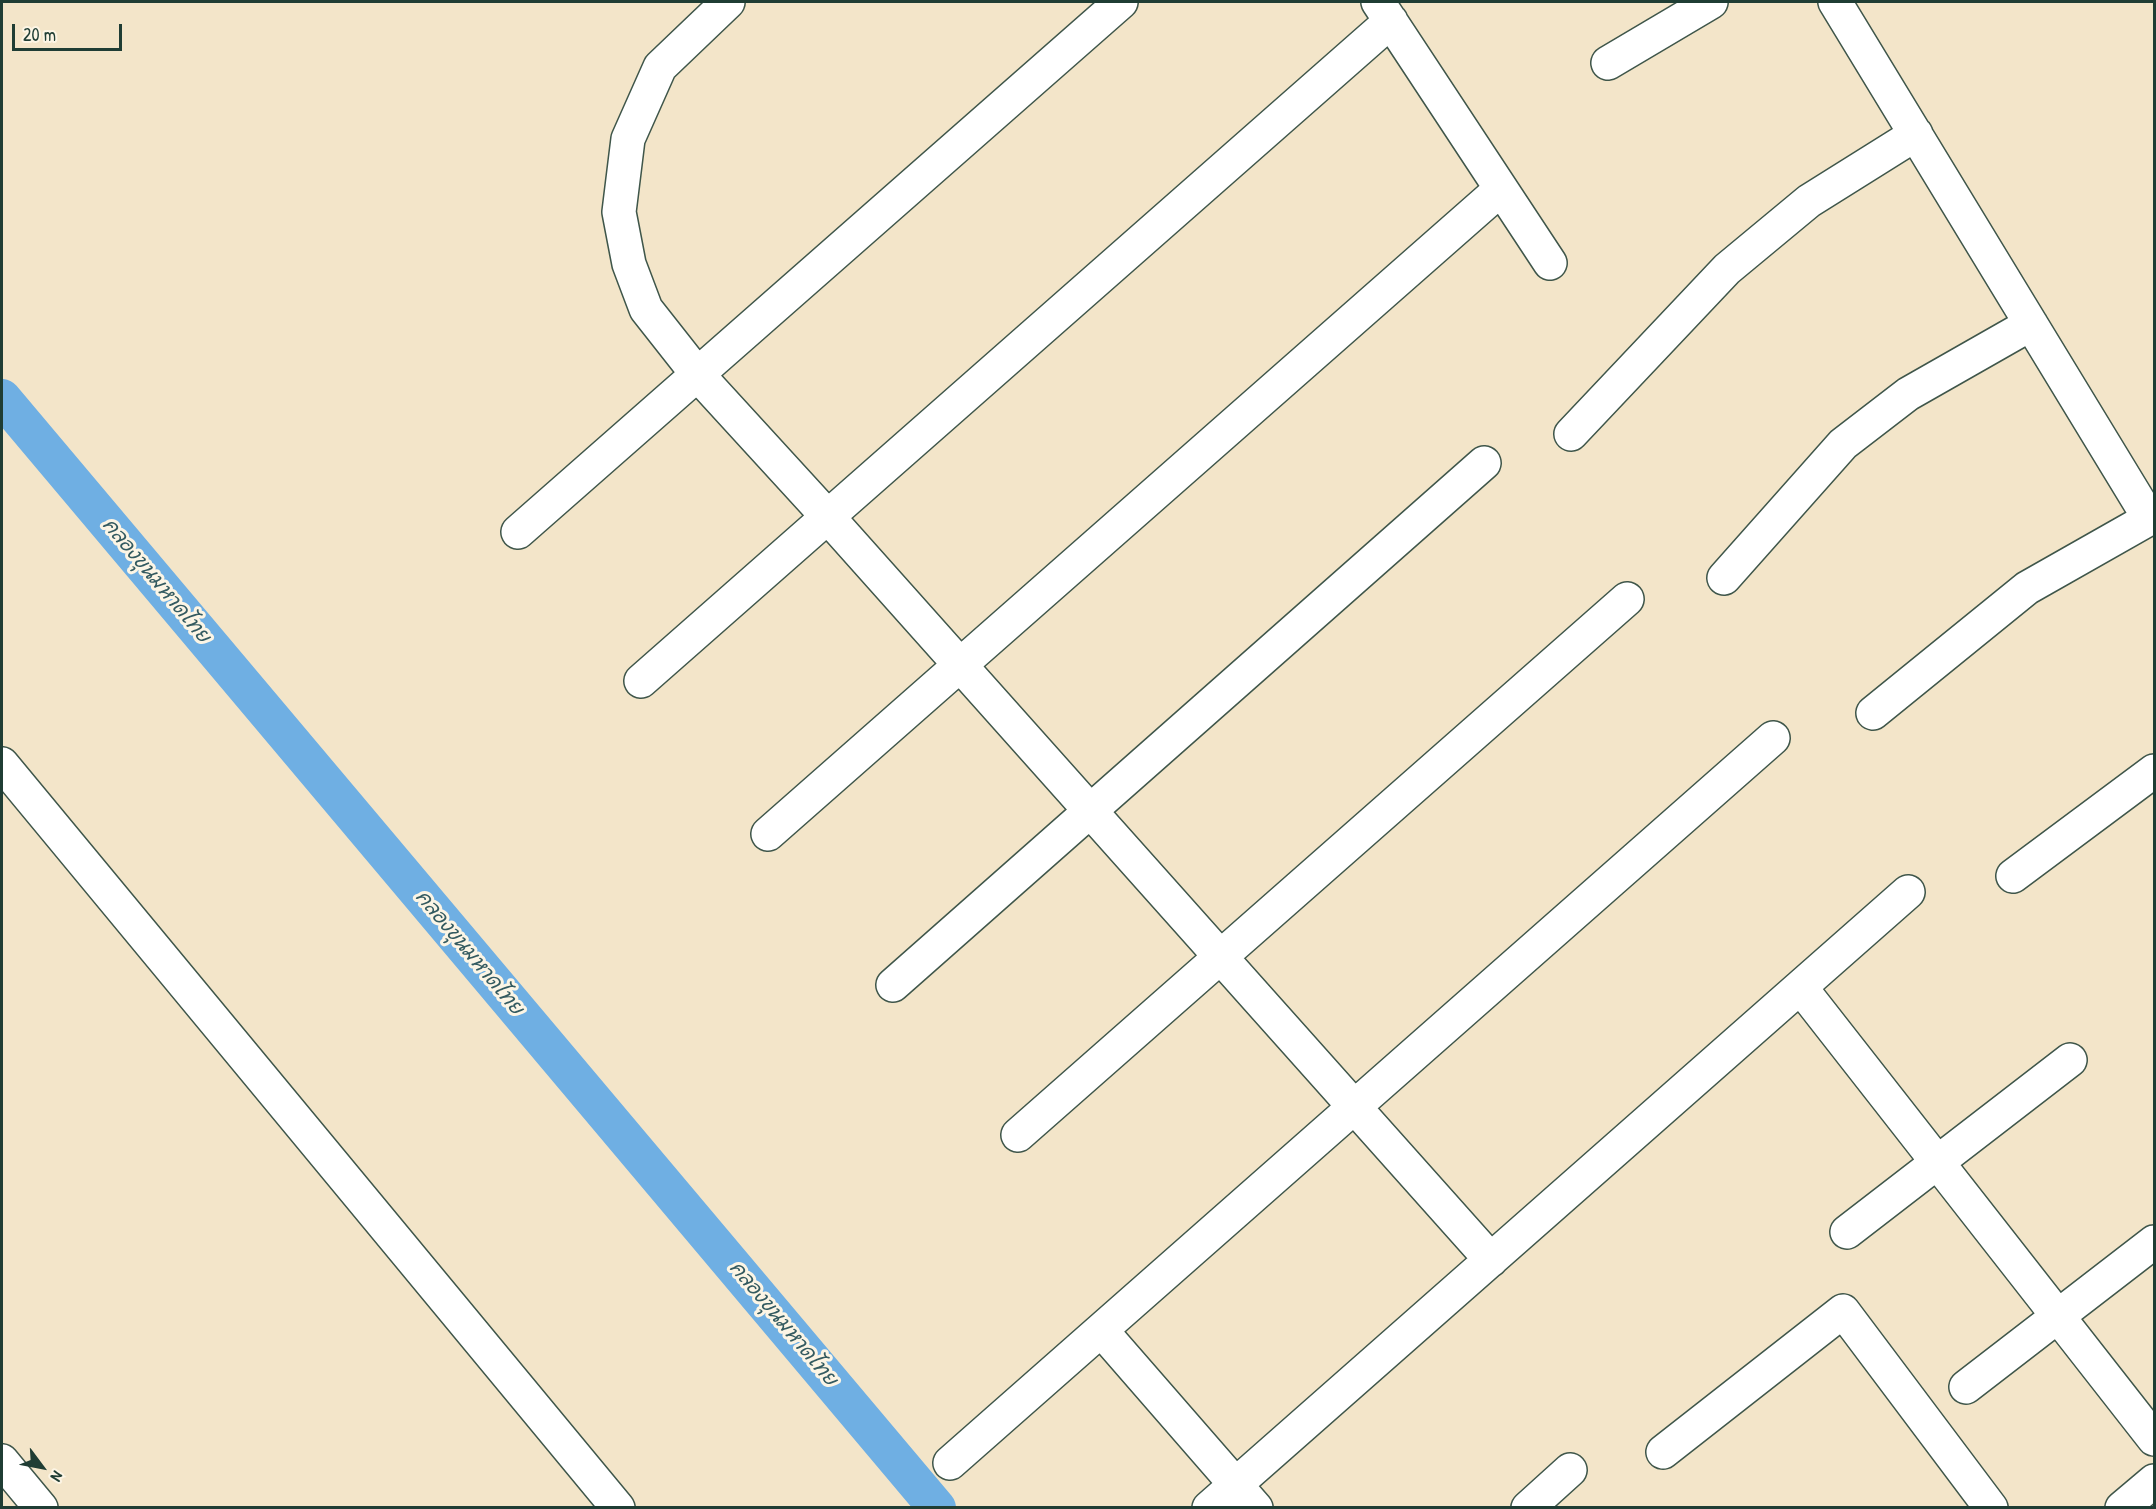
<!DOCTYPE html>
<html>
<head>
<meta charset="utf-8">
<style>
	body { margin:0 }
	#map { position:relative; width:2156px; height:1509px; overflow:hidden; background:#f3e5c9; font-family:"Patrick Hand",sans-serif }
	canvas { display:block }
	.frame { position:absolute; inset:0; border:3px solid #1f3d34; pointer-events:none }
	.north { position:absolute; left:12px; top:1437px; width:60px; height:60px; -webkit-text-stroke:4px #fcf5e5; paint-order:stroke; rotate:122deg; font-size:16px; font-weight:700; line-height:24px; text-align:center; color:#1f3d34 }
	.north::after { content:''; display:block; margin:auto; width:21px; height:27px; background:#1f3d34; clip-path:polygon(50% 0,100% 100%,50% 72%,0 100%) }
	.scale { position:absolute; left:12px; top:24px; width:110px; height:27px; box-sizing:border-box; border:3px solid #1f3d34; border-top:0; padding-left:8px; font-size:18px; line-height:21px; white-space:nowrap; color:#1f3d34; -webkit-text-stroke:4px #fcf5e5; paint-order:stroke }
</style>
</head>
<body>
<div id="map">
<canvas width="2156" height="1509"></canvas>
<div class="frame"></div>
<div class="north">N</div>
<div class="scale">20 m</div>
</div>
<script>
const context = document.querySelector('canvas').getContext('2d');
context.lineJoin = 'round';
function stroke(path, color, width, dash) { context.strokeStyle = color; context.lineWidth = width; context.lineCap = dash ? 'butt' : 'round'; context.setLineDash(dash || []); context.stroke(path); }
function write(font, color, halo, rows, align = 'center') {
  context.font = font + ' "Patrick Hand","Playpen Sans Thai",sans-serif'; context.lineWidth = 6; context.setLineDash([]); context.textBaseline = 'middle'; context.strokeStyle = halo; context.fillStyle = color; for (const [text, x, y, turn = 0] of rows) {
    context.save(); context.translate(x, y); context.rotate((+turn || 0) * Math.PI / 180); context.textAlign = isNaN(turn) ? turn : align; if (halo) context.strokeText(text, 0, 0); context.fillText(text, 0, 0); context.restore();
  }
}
const canal = new Path2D(`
	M2 398 937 1508`);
const minor = new Path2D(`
	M728 2 660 67 628 139 619 212 629 264 646 309 698 375 828 517 1491 1260
	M1378 2 1550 263
	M1835 2 2149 518
	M1608 63 1711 2
	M1571 434 1727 269 1809 201 1916 134
	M518 532 1121 2
	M1724 578 1843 444 1908 394 2031 324
	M641 681 1391 21
	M1873 713 2027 588 2154 516
	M2 764 618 1508
	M768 834 1501 189
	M2013 876 2154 771
	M893 985 1484 463
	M1801 988 2154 1439
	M1018 1135 1627 599
	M1847 1232 2070 1060
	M1101 1330 1256 1508
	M1966 1387 2154 1242
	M1663 1452 1843 1311 1991 1508
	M2 1461 41 1508
	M950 1463 1773 738
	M1209 1508 1908 892
	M1528 1508 1570 1470
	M2122 1508 2154 1481`);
const waterNames = [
	["คลองขุนมหาดไทย",156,581,50],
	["คลองขุนมหาดไทย",469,953,50],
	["คลองขุนมหาดไทย",783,1324,50]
];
stroke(canal, '#6fafe3', 38);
stroke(minor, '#3f564a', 36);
stroke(minor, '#fff', 33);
write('italic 20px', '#335a60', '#fcf5e5', waterNames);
</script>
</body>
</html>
